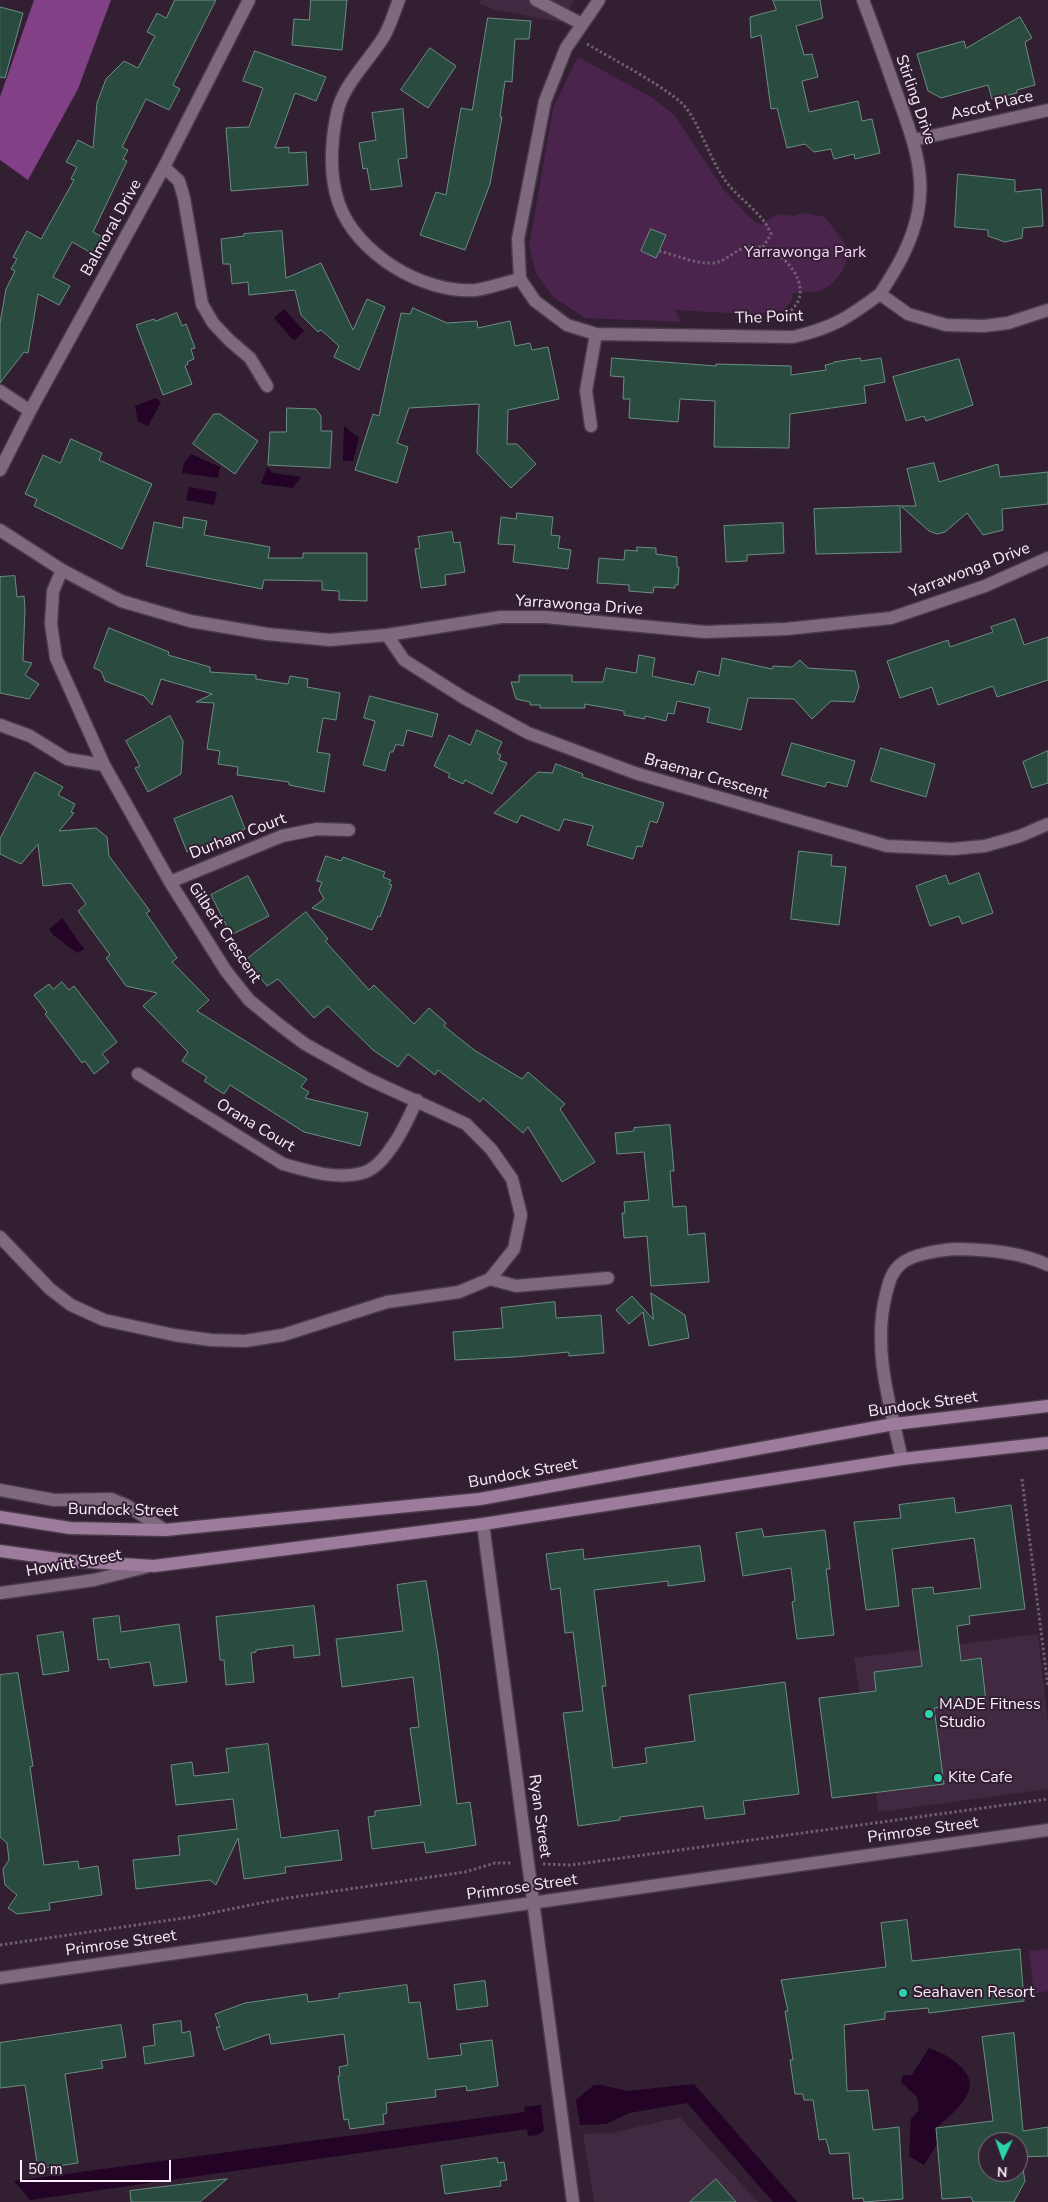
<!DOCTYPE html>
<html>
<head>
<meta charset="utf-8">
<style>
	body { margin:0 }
	#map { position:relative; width:1048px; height:2202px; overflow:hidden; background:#321f32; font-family:"Nunito Sans",sans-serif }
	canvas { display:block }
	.north { position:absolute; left:978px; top:2132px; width:50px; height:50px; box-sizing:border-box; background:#321f32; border:1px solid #827282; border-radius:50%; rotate:183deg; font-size:14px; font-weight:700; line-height:20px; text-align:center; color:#faeefa }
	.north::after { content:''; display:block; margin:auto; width:18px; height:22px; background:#2bd5ac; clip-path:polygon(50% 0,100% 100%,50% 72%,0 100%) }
	.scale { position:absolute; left:20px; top:2160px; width:151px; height:22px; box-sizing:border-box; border:2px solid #faeefa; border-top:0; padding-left:6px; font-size:15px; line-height:18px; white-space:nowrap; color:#faeefa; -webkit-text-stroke:4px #321f32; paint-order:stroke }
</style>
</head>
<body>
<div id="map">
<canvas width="1048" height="2202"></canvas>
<div class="north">N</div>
<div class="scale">50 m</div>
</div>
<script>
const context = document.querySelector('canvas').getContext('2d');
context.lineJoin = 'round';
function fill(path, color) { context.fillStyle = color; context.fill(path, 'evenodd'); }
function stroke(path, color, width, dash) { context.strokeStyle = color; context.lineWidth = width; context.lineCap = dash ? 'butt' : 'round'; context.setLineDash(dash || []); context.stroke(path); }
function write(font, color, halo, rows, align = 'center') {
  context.font = font + ' "Nunito Sans",sans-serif'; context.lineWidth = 4; context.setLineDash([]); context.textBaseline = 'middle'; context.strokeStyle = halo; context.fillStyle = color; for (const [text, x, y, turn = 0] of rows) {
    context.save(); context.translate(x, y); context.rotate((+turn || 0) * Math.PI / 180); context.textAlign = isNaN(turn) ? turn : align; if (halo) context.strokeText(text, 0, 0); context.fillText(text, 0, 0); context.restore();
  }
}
const built = new Path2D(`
	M481 0H575L561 22 494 10 479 3Z
	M1038 1634 1048 1724V1789L879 1812 854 1658Z
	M680 2117 758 2202H594L583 2134 612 2133Z`);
const green = new Path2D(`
	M578 57 653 98 675 116 724 190 750 218 760 225 778 214 794 216 804 213 825 217 849 249C847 266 838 283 821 290 813 293 801 292 793 293L792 300 783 311 748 314 675 310 681 322 585 318 553 297 536 273 529 246 553 108Z
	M1048 1949V1991L1034 1993 1029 1951Z`);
const forest = new Path2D(`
	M34 0H111L78 89 28 180 0 160V97Z`);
const water = new Path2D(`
	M284 309 304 331 294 341 274 318Z
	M156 398 161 402 148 426 138 421 135 406Z
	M344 426 359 438 353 461H343Z
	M191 454 220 467 218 478 182 473 184 463Z
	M267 467 273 473 301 477 293 488 261 484Z
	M189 487 217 492 214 505 186 500Z
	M62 918 84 949 77 953 53 935 49 929Z
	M929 2048C941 2052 951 2058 960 2066 986 2089 954 2112 936 2128L937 2144 924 2165 909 2156 911 2119 919 2110 917 2097 901 2082 903 2075H912Z
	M694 2084 797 2202H773L687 2103 629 2113 606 2124 580 2125 576 2100 594 2085H601L627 2091Z
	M541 2105 544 2130 538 2135 528 2136 527 2129 30 2200 14 2181 525 2112 524 2107Z`);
const building = new Path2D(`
	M175 0H216L173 85 180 89 169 110 146 99 122 147 128 150 123 159 127 161 93 232 104 238 95 255 72 242 53 277 70 286 59 305 38 294 28 353 24 352 0 383V323L6 289 15 271 11 269 17 259 13 257 27 231 41 239 74 180 71 179 77 167 66 162 78 140 93 148 97 103 106 79 124 61 138 68 155 36 147 32 157 13 166 18Z
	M311 0H347L342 50 292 45 294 19 309 20Z
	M773 0H820L823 18 796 26 804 55 812 54 818 77 802 81 809 112 858 101 862 121 872 119 880 153 855 159 854 154 834 159 831 149 814 152 805 144 787 148 777 108 771 109 761 35 751 38 750 17 776 10Z
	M0 7 23 13 5 78 0 77Z
	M1020 17 1032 38 1025 42 1035 85 1017 90V93L992 99 988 85 941 98 928 91 917 54 964 41 966 48Z
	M488 18 531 21 529 39H515L512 82 505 81 500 117H502L490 184 465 250 420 235 436 192 446 195 461 108 472 110Z
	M430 48 456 66 428 108 401 90Z
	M255 51 326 77 316 101 295 93 275 148 289 147V153L306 152 308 185 231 191 226 128 249 127 263 88 243 81Z
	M403 109 407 158 398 159 402 186 371 190 367 168 363 169 359 143 376 140 372 113Z
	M958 174 1015 180V192L1041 189 1043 226 1023 228 1022 238 1005 242 988 236V230L955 227Z
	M651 229 666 235 656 258 641 251Z
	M282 231 286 278 321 263 353 330 367 299 385 307 359 370 334 357 339 346 321 330 318 332 301 315 295 290 249 295 248 282 232 284 230 264H223L221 239 244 236V234Z
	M413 308 447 323 477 321 478 328 510 321 515 346 530 343 532 350 548 347 559 399 508 410 507 444H517L536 464 511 488 477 453 479 404 409 408 397 443 408 447 397 483 355 470 373 414 379 416 401 313 410 314Z
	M177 313 182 326 186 324 195 348 191 349 194 359 187 362 188 364 185 366 192 384 163 395 136 325 154 319 155 321Z
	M612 358 716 366V364L791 366V375L826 370 825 365 834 363V362L860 358 861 361 881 358 885 382 864 386 866 403 790 414 789 448 714 447 715 401 680 399 678 422 629 418 630 399H623L624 377 611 376Z
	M959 359 973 405 926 421 924 416 906 421 893 377Z
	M287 408 316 409 321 416V431H332L330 468 268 465 270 432H286Z
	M214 414H220L258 441 235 474 193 444Z
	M71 439 102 453 99 460 152 484 122 549 34 506 37 499 25 494 43 455 60 463Z
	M934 463 939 482 998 464 1000 477 1048 472V504L1002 509 1003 530 983 535 967 513 945 532 937 534 929 531 901 506H916L907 469Z
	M900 506 901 552 816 554 814 509Z
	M517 513 553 517 551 535 560 536 558 548 571 550 568 569 513 562 515 545 498 544 501 517 516 519Z
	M184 517 207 521 204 535 270 547 268 558H303V553H367V601L339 600V591L322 590V581L264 580 262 589 146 566 154 522 182 528Z
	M783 523 784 553 747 555V561L726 562 724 526Z
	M452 532 454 543 460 542 465 572 445 575 446 585 421 588 415 549 420 548 418 537Z
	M637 547 656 548V554L677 557V567H679L678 585H675V588L654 587 653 593 629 591V585L597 583 599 558 624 560 625 550 637 551Z
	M15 576 17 597 24 596 25 609 23 661 32 663 25 675 39 684 29 699 0 693V577Z
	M1015 619 1024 645 1048 637V680L997 697 993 686 938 705 932 687 900 698 887 661 948 640 950 647 993 632 991 627Z
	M109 628 169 652 168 655 210 667V672L256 675V679L288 684 290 676 308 679 307 687 340 693 336 720 323 718 317 752 330 754 324 792 289 785V782L237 775 238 767 218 764 220 751 207 749 214 703 196 702 212 694 161 679 152 705 144 696 105 681 101 671 94 668Z
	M639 655 655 658 652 676 694 685 698 671 719 676 722 658 772 669 773 666 792 667 800 660 808 668 855 671 859 687 854 702 831 701 812 719 794 699 748 698 741 730 707 722 710 708 677 701 674 714 668 713 666 721 645 716V719L624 715V711L585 704V708H540V705H530V702L516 699 511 682H519V675H572V682H603L606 668 636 673Z
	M370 696 438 714 432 737 407 730 403 746 396 744 393 752H390L385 771 363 765 375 721 364 718Z
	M170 716 183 741 181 774 148 792 135 768 140 766 126 741Z
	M477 730 502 742 497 753 501 755 499 760 507 763 492 794 465 780 463 784 448 777 450 774 434 766 449 735 470 745Z
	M792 743 855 761 847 787 827 782 825 787 782 775Z
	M881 748 935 764 926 797 871 781Z
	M1048 751V783L1032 788 1023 762Z
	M556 764 583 774 582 777 664 803 657 823 650 821 642 847 637 846 633 859 587 845 593 826 564 819 559 831 521 815 517 823 494 813 538 772 552 773Z
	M35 772 63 787 58 795 75 804 71 812 74 813 59 831 96 828 107 837 109 856 150 911 146 913 177 958 172 962 209 1000 197 1011 307 1079 301 1087 309 1092 305 1098 368 1113 360 1146 304 1132 230 1085 224 1094 204 1081 207 1077 182 1061 188 1052 143 1006 157 993 126 986 106 958 110 955 78 911 86 904 71 883 43 886 38 844 21 864 0 854V839Z
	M232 796 245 829 187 852 174 819Z
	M799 851 832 855 831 866 846 867 839 925 791 919Z
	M326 856 341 861 343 857 385 872 383 877 391 880 389 884 392 885 380 917 378 916 372 930 312 908 324 899 319 890 322 882 317 881Z
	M979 873 993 913 962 924 959 916 930 926 916 886 946 875 949 884Z
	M248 876 269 916 231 935 211 895Z
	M306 912 328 939 325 941 369 990 374 985 414 1024 429 1008 446 1023 444 1026 474 1050 522 1079 528 1072 565 1104 560 1109 595 1162 562 1182 528 1127 523 1133 483 1098 480 1102 438 1070 435 1075 408 1054 398 1067 373 1050 328 1006 314 1018 278 979 267 986 246 960Z
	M62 982 69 990 74 986 117 1042 102 1054 109 1062 94 1074 85 1061 82 1063 45 1014 47 1012 34 995 49 984 53 989Z
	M670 1125 674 1171H670L673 1207 686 1206 688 1235 705 1233 709 1282 651 1286 647 1236 624 1238 622 1213H625L624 1202 649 1200 644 1152 617 1154 615 1133 634 1131V1128Z
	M651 1293 685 1315 689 1338 649 1346 643 1312 629 1324 616 1310 632 1296 653 1319Z
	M555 1302 556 1318 601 1315 604 1353 569 1356V1352L515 1357 455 1360 453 1332 503 1328 501 1308Z
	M954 1498 956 1513 1011 1505 1025 1609 969 1616 970 1624 957 1626 961 1661 981 1658 986 1701 934 1708 944 1784 832 1798 819 1698 876 1691 874 1672 922 1666 912 1589 933 1587 934 1594 981 1588 974 1538 892 1549 899 1606 866 1610 854 1522 901 1518 899 1505Z
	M762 1529 764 1537 825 1530 830 1569H826L827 1576 834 1635 797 1639 792 1602 795 1601 791 1568 743 1576 736 1533Z
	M700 1546 705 1581 668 1586V1581L594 1590 606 1686H602L613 1768 647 1763 645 1748 695 1741 689 1695 785 1682 799 1794 743 1801 745 1814 705 1819 703 1806 620 1817V1820L578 1826 563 1713 583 1711 573 1632 565 1633 560 1588 551 1590 546 1554 583 1549 584 1559Z
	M426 1581 438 1655 457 1804 470 1802 476 1845 426 1853 424 1842 372 1849 368 1817 375 1816V1811L421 1805 410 1728 419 1727 413 1677 342 1687 336 1639 403 1631 397 1585Z
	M314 1606 320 1655 294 1658 293 1645 256 1650V1652L251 1653 254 1682 226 1685 224 1660H220L216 1617Z
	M119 1616 121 1632 179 1624 187 1682 154 1686 150 1662 110 1668 108 1659 98 1660 93 1619Z
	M63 1632 69 1671 43 1675 37 1636Z
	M18 1673 33 1766 30 1767 44 1865 78 1861 79 1869 98 1866 102 1895 49 1903 50 1910 17 1914 8 1908 17 1895 5 1885 3 1869 9 1860 7 1843 0 1837V1675Z
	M268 1744 281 1838 338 1830 342 1860 285 1867 286 1873 244 1879 238 1838 216 1885 210 1880 136 1889 133 1860 180 1855 178 1836 237 1829 233 1799 176 1805 171 1765 192 1762 194 1776 229 1772 226 1749Z
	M907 1920 912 1961 1020 1949 1024 2001 929 2013 928 2008 885 2012V2019L844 2025 847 2091 868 2090 873 2130 899 2127 903 2199 864 2202 863 2198 853 2199 849 2153 830 2154 826 2139 819 2140 813 2100H804L803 2094H795L790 2060H793L785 2011H788L781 1980 886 1967 881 1923Z
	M485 1981 488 2006 457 2010 454 1985Z
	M407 1985 409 2003 420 2002 428 2059 462 2055 460 2044 492 2040 498 2086 467 2091 466 2086 435 2090 436 2097 386 2103 387 2110 386 2114H383L384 2124 350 2129 348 2119 344 2120 338 2076H340L339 2067 348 2065 344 2034 271 2044 269 2034 224 2050 216 2027H220L215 2014 245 2003 307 1994 308 2002 339 1998V1994Z
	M181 2021 182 2033 190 2031 194 2056 145 2064 143 2047 155 2045 153 2025Z
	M121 2025 126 2057 101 2061 103 2068 65 2074 78 2163 38 2169 25 2085 0 2088V2043Z
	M1014 2033 1023 2131 1048 2127V2156L1021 2157 1025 2181 1014 2202H973L971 2197 942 2199 936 2128 993 2121 982 2037ZM988 2142H1018V2172H988Z
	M497 2158 498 2163 504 2162 507 2180 500 2181 501 2186 445 2194 441 2166Z
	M227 2179 200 2202H131L130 2191Z
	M716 2179 736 2202H690Z`);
const path = new Path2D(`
	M587 44C610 58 673 90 687 109 703 132 709 158 727 183 741 201 763 213 771 234L763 247
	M659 251C676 255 695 264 712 263 725 263 734 250 747 247 772 241 807 273 799 299 796 308 786 313 784 321
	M1022 1479 1048 1687
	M543 1864 571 1865 1048 1799
	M0 1945 191 1917 281 1899 465 1872 495 1863H512`);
const lane = new Path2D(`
	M536 0 582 24
	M902 1459C890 1405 872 1349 886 1294 889 1283 891 1272 901 1264 912 1254 944 1249 959 1249 989 1250 1020 1252 1048 1265
	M0 1490 54 1500 111 1499 126 1505 165 1530`);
const street = new Path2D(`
	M399 0C394 12 390 27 383 38 368 62 343 85 337 113 331 142 329 176 339 204 357 254 423 294 476 290 490 288 506 282 520 279
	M599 0 566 48 545 101 518 239 520 279 535 301 567 325 596 334 793 337C832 328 848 318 880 294L908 314 946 325 984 326 1008 323 1048 310
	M863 0C874 29 884 57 894 86 908 126 927 168 918 212 912 243 897 268 880 294
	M914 140 1048 110
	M164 167 179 181 184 198 202 304 213 323 229 340 250 358 267 386
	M0 391 30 411
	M591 426 586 391 596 334
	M0 470 30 411 164 167 249 0
	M0 530 62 570 121 601 190 621 267 634 330 640 387 635 501 617H545L705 632 786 629 891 618 985 586 1048 558
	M387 635 404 660 464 698 528 733 635 773 887 846 952 849 985 846 1020 836 1048 824
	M0 725 30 736 67 759 104 765
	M170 882 282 836 317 829 349 830
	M138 1074 283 1164C307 1171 337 1180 362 1173 374 1170 385 1157 391 1148 402 1134 409 1116 417 1100
	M0 1237 50 1289 71 1305 104 1320 174 1335 211 1340 245 1341 283 1335 387 1302 459 1292 490 1279 514 1249 521 1215 512 1179 491 1149 466 1124 368 1079 305 1044 277 1023 249 1000 226 971 170 882 104 765 56 658 51 624 53 591 62 570
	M490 1279 516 1286 608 1278
	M483 1524 573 2202
	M0 1593 94 1580 146 1567
	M0 1978 1048 1830`);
const secondary = new Path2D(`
	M0 1517 70 1528 165 1530 480 1499 894 1424 1048 1406
	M0 1551 72 1561 154 1566 483 1524 902 1459 1048 1443`);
const markers = [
	[929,1714,5,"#2bd5ac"],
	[938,1778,5,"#2bd5ac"],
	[903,1993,5,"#2bd5ac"]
];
const streetNames = [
	["Stirling Drive",915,100,71],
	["Ascot Place",992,106,-13],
	["Balmoral Drive",112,228,-61],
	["The Point",769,318,-2],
	["Yarrawonga Drive",970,571,-21],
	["Yarrawonga Drive",579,606,4],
	["Braemar Crescent",706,777,16],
	["Durham Court",238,837,-21],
	["Gilbert Crescent",224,933,56],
	["Orana Court",255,1126,31],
	["Bundock Street",923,1405,-8],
	["Bundock Street",523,1474,-10],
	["Bundock Street",123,1511,1],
	["Howitt Street",74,1564,-10],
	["Ryan Street",539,1816,82],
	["Primrose Street",923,1831,-8],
	["Primrose Street",522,1888,-8],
	["Primrose Street",121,1944,-8]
];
const parkNames = [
	["Yarrawonga Park",805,253]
];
const poiNames = [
	["MADE Fitness",939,1705],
	["Studio",939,1723],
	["Kite Cafe",948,1778],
	["Seahaven Resort",913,1993]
];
fill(built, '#402941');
fill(green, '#4b244d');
fill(forest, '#824086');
fill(water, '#230326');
fill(building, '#2a4b40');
stroke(building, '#6b8e82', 1);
stroke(lane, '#4a3b4b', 15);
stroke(street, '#4a3b4b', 15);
stroke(secondary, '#4a3b4b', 15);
stroke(path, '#6f5e6f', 3, [2.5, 2.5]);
stroke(lane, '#7f697f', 12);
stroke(street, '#7f697f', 12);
stroke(secondary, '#9c7b9c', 12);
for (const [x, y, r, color] of markers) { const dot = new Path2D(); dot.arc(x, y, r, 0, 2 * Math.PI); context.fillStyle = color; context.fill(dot); stroke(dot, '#321f32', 2); }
write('16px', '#faeefa', '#321f32', streetNames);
write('16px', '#f9d4fa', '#321f32', parkNames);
write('16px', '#faeefa', '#321f32', poiNames, 'left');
</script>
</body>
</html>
